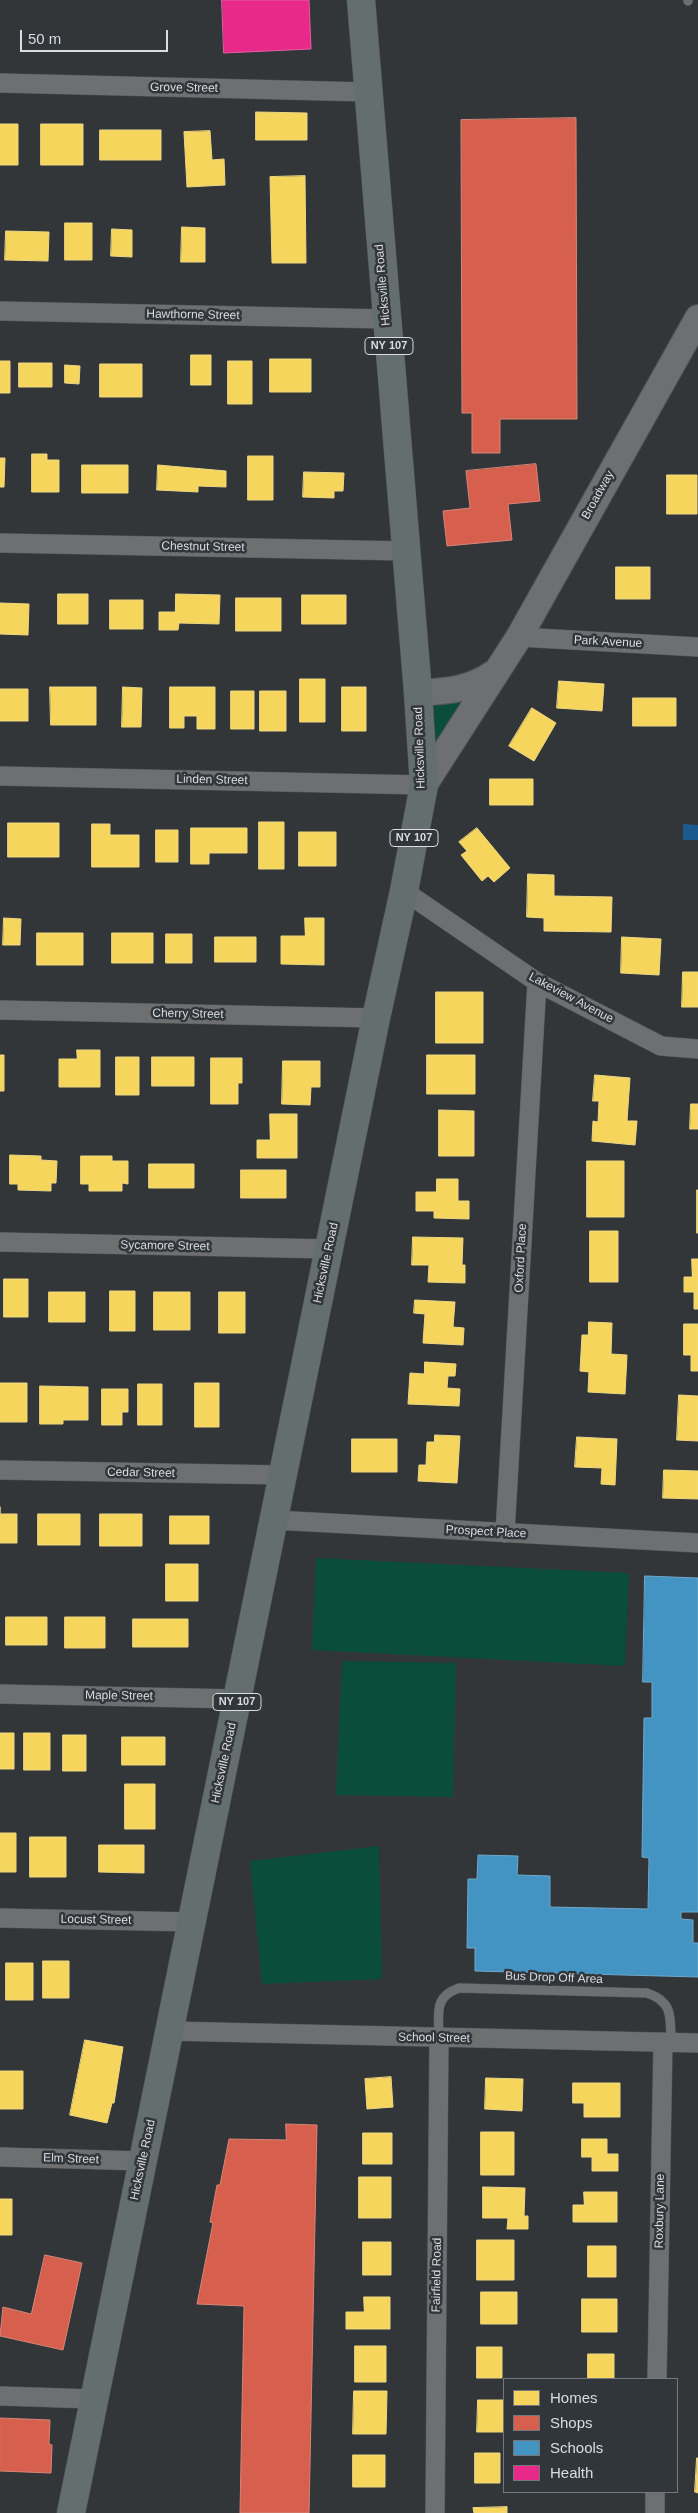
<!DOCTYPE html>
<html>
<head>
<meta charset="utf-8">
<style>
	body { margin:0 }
	#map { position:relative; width:698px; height:2513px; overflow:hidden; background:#333639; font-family:Arial,sans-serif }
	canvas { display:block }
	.legend { position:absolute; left:503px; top:2378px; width:175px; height:115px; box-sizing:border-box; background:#31363b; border:1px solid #74787d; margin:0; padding:6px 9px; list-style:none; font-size:15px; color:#d9dce0 }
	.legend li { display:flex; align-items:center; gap:10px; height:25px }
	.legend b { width:25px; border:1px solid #74787d }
	.scale { position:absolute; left:20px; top:30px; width:148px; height:22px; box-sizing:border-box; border:2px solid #d9dce0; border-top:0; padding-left:6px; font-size:15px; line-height:18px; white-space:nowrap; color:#d9dce0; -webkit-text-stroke:4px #31363b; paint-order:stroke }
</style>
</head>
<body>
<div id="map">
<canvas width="698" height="2513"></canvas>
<ul class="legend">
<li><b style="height:14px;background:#f6d55c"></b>Homes</li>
<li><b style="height:14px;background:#d6604d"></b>Shops</li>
<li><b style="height:14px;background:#4393c3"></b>Schools</li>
<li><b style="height:14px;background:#e7298a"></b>Health</li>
</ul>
<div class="scale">50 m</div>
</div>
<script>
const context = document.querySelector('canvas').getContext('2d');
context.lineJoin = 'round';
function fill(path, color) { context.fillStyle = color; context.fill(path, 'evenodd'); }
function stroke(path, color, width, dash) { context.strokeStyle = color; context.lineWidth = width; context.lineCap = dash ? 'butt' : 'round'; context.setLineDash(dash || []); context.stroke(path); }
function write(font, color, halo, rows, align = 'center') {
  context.font = font + ' Arial,sans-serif'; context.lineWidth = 5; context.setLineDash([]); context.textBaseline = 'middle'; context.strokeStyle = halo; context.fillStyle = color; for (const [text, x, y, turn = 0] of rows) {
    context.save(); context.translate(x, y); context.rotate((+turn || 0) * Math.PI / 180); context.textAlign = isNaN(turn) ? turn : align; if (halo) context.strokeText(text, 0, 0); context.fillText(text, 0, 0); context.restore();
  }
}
const green = new Path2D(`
	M484 685 426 776 423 697Z
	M316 1558 629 1573 625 1666 312 1650Z
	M342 1661 456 1663 453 1797 336 1795Z
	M379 1846 382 1979 262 1984 250 1861Z`);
const water = new Path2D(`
	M683 824 698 825V840H683Z`);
const homes = new Path2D(`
	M256 112 307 113V140H256Z
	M0 124H18V165H0Z
	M41 124H83V165H41Z
	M100 130H161V160H100Z
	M210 131 212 160 224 159 225 185 187 187 184 132Z
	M305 176 306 263H272L270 177Z
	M65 223H92V260H65Z
	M182 227 205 228V262H181Z
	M112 229 132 230V257L111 256Z
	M6 231 49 232 48 261 5 260Z
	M191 355H211V385H191Z
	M270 359H311V392H270Z
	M0 361H10V393H0Z
	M228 361H252V404H228Z
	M19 363H52V387H19Z
	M100 364H142V397H100Z
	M65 365 80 366 79 384 65 383Z
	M32 454H47V460H59V492H32Z
	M248 456H273V500H248Z
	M0 458H5L4 487H0Z
	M82 465H128V493H82Z
	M158 465 226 471V487L198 486V492L157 490Z
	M304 472 344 473 343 491H334V498L303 497Z
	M667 475H697V514H667Z
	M616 567H650V599H616Z
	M58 594H88V624H58Z
	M176 594 220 595 219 624 179 623 178 630H159V612H175Z
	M302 595H346V624H302Z
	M236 598H281V631H236Z
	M110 600H143V629H110Z
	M0 603 29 604 28 635 0 634Z
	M300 679H325V722H300Z
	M559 681 604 684 602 711 557 708Z
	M50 687H96V725H51Z
	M123 687 142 688 141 727H122Z
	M170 687H215V729H197V716H184V728H170Z
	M342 687H366V731H342Z
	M0 689H28V721H0Z
	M231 691H254V729H231Z
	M260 691H286V731H260Z
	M633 698H676V726H633Z
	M532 708 556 723 534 761 509 746Z
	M490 779H533V805H490Z
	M259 822H284V869H259Z
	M8 823H59V857H8Z
	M92 824H110V835H139V867H92Z
	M191 828H247V853H209V864H191Z
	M477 828 510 868 494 882 488 876 482 881 461 855 467 851 459 842Z
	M156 830H178V862H156Z
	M299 832H336V866H299Z
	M528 874 554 875V896L612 897 611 932 544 931V918L527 917Z
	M4 918 21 919 20 945H3Z
	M305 918H324V965L281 964V936H305Z
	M37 933H83V965H37Z
	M112 933H153V963H112Z
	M166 934H192V963H166Z
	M215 937H256V962H215Z
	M622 937 661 939 659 975 621 973Z
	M683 972H698V1007H682Z
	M436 992H483V1043H436Z
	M77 1050H100V1087H59V1059H77Z
	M0 1055H4V1091H0Z
	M427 1055H475V1094H427Z
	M116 1057H139V1095H116Z
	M152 1057H194V1086H152Z
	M211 1058H242V1083H238V1104H211Z
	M283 1061H320V1087H311L310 1105 282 1104Z
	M595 1075 630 1078 627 1121H637L635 1145 592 1141 593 1121 598 1122 599 1101H593Z
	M691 1104H698V1129H690Z
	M439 1110 474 1111V1156H439Z
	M270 1114H297V1158H257V1140H270Z
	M10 1155 41 1156V1160L57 1161 56 1183H51V1191L18 1190V1184H10Z
	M81 1156H112V1161H128V1184L122 1183V1191H89V1184H81Z
	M587 1161H624V1217H587Z
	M149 1164H194V1188H149Z
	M241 1170H286V1198H241Z
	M437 1179H458V1201H469V1219L434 1218V1211H416V1192H436Z
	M697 1190H698V1233H697Z
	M590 1231H618V1282H590Z
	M413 1237 463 1238 462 1265H465V1283L428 1282 429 1265H412Z
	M692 1259H698V1309H694V1292H684V1277H692Z
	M4 1279H28V1317H4Z
	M110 1291H135V1331H110Z
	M49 1292H85V1322H49Z
	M154 1292H190V1330H154Z
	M219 1292H245V1333H219Z
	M415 1300 455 1302 453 1327 464 1328 463 1345 423 1343 425 1314 414 1313Z
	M589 1322 612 1323 611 1354 627 1355 625 1394 588 1392 589 1372 580 1371 582 1335H588Z
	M684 1324H698V1371H691V1355H684Z
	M425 1362 456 1364 455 1376H448L447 1388 460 1389 459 1406 408 1404 410 1373 424 1374Z
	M0 1383H27V1422H0Z
	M195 1383H219V1427H195Z
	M138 1384H162V1425H138Z
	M40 1386 88 1387V1420H63V1424H40Z
	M102 1389H128V1412H122V1425H102Z
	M679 1395 698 1396V1441L677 1440Z
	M435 1435 460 1436 457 1483 418 1481 419 1465H426L427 1442H434Z
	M577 1437 617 1439 615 1485 601 1484 602 1468 575 1467Z
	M352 1439H397V1472H352Z
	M664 1470 698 1471V1499L663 1498Z
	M0 1507V1514H17V1543H0Z
	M38 1514H80V1545H38Z
	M100 1514H142V1546H100Z
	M170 1516H209V1544H170Z
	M166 1564H198V1601H166Z
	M6 1617H47V1645H6Z
	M65 1617H105V1648H65Z
	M133 1619H188V1647H133Z
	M0 1733H14V1769H0Z
	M24 1733H50V1770H24Z
	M63 1735H86V1771H63Z
	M122 1737H165V1765H122Z
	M125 1784H155V1829H125Z
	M0 1833H16V1872H0Z
	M30 1837H66V1877H30Z
	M99 1845H144V1873L99 1872Z
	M43 1961H69V1998H43Z
	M6 1963H33V2000H6Z
	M85 2040 123 2047 114 2103H112L107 2123 70 2115Z
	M0 2071H23V2109H0Z
	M391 2077 393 2107 367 2109 365 2079Z
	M486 2078 523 2079 522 2111 485 2109Z
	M573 2083H620V2117H584V2103H573Z
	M481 2132H514V2175H481Z
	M363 2133H392V2164H363Z
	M582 2139H607V2154H618V2171H592V2157H582Z
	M359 2177H391V2218H359Z
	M483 2187 525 2188 524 2216H528V2229H507L508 2218H483Z
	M584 2192H617V2222H573V2205H584Z
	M0 2199H12V2235H0Z
	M477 2240H514V2280H477Z
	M363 2242H391V2275H363Z
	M588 2246H616V2277H588Z
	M481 2292H517V2324H481Z
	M364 2297H390V2329H346V2312H364Z
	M582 2299H617V2332H582Z
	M355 2346H386V2382H355Z
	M477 2347H502V2378H477Z
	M588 2354H614V2379H588Z
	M354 2391H387L386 2434H353Z
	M478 2400H504V2432H477Z
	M475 2453H500V2483H475Z
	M353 2455H385V2487H353Z
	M697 2458H698V2493L695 2492Z
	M507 2507V2513H474L473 2508Z`);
const shops = new Path2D(`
	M576 118 577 419H500V453H472V413H462L461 120Z
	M536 464 540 501 508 504 512 540 447 546 443 511 470 508 466 471Z
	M286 2124 317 2125 309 2513H240L244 2306 197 2304 213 2223 210 2222 217 2185H220L229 2139 286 2140Z
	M45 2255 82 2263 63 2350 0 2336 3 2307 31 2314Z
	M0 2418 50 2420 49 2444 52 2445 51 2473 0 2471Z`);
const schools = new Path2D(`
	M645 1576 698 1578V1912H681V1919L693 1920V1943H698V1977L475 1971V1948H467L468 1879H477L478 1855 518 1856 517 1875 550 1876V1907L648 1909 649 1858 642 1857 644 1718H652V1682H643Z`);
const health = new Path2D(`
	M222 0H309L311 49 224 53Z`);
const lane = new Path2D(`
	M688 0V1
	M439 2038C439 2014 433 1997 459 1988L647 1993C674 2002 670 2018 671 2042`);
const street = new Path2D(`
	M0 83 367 92
	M0 311 386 319
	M0 543 406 551
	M519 637 698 647
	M0 776 424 785
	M404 891 537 982 661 1046 698 1049
	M0 1010 376 1018
	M0 1242 329 1249
	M0 1470 283 1475
	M274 1520 698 1543
	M505 1533 537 982
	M0 1694 237 1699
	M0 1918 192 1922
	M169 2031 698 2043
	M0 2157 143 2161
	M657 2379 663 2042
	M0 2396 94 2399
	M435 2513 439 2038
	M655 2513V2492`);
const secondary = new Path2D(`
	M418 693C447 691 470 690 494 673
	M424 785 519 637 698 318`);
const primary = new Path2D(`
	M71 2513 376 1018 404 891 424 785 418 693 361 0`);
const shields = [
	[389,346,48],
	[414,838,48],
	[237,1702,48]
];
const shieldNames = [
	["NY 107",389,346],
	["NY 107",414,838],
	["NY 107",237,1702]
];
const streetNames = [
	["Grove Street",184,88,1],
	["Hicksville Road",383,285,-95],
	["Hawthorne Street",193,315,1],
	["Broadway",598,495,-61],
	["Chestnut Street",203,547,1],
	["Park Avenue",608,642,3],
	["Hicksville Road",420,748,-92],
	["Linden Street",212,780,1],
	["Lakeview Avenue",571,998,28],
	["Cherry Street",188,1014,1],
	["Sycamore Street",165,1246,1],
	["Oxford Place",521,1258,-87],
	["Hicksville Road",326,1263,-78],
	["Cedar Street",141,1473,1],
	["Prospect Place",486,1532,3],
	["Maple Street",119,1696,1],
	["Hicksville Road",224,1763,-78],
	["Locust Street",96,1920,1],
	["Bus Drop Off Area",554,1978,2],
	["School Street",434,2038,1],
	["Elm Street",71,2159,2],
	["Hicksville Road",143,2160,-78],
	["Roxbury Lane",660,2211,-89],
	["Fairfield Road",437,2275,-89]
];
fill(green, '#0a4d38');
fill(water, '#1c598f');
fill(homes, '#f6d55c');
stroke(homes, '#edd784', 1);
fill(shops, '#d6604d');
stroke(shops, '#d78579', 1);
fill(schools, '#4393c3');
stroke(schools, '#70a9cc', 1);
fill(health, '#e7298a');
stroke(health, '#e35fa4', 1);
stroke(lane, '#515356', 10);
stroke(street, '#515356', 20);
stroke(secondary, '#515356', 28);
stroke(primary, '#515356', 29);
stroke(lane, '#6d6f71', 9);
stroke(street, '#6d6f71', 19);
stroke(secondary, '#6d6f71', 26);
stroke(primary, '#646e6e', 28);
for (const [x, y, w] of shields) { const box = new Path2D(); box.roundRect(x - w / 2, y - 8.5, w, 17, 4); context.fillStyle = '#31363b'; context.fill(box); stroke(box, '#d9dce0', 1); }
write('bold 11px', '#d9dce0', null, shieldNames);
write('12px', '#d9dce0', '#31363b', streetNames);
</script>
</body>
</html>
